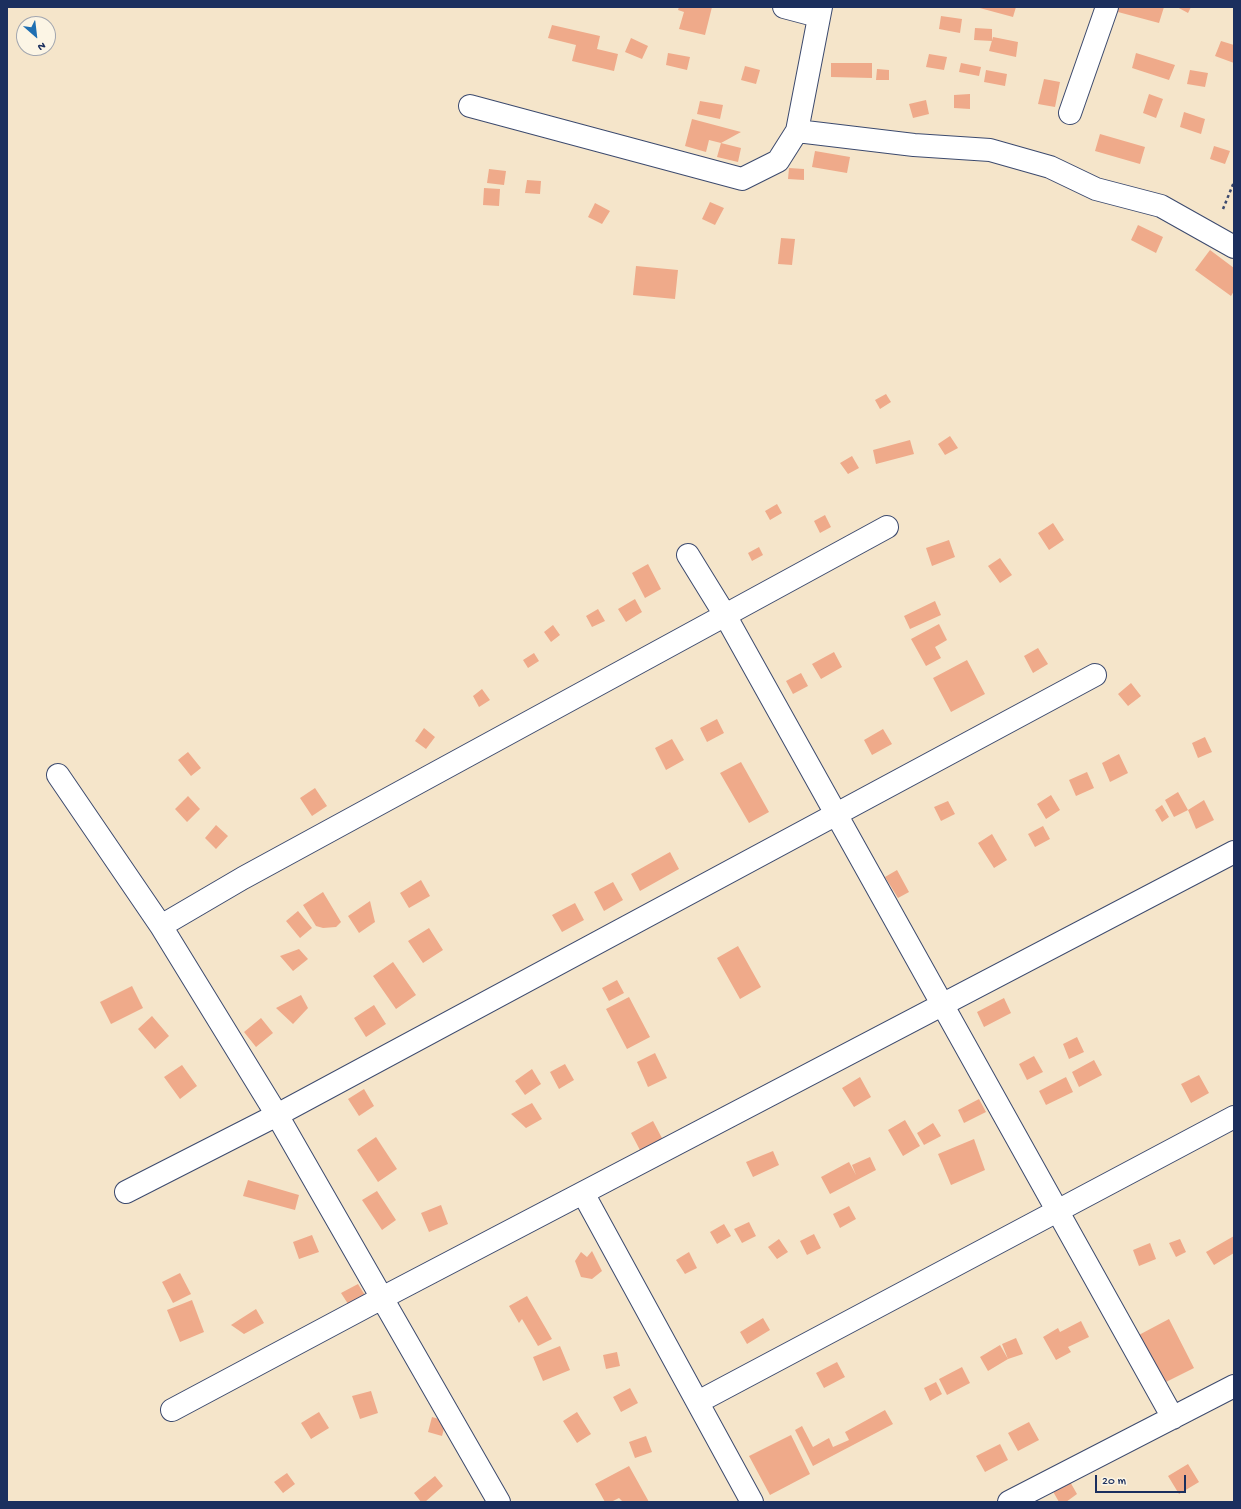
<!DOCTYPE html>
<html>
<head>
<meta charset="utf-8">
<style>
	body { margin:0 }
	#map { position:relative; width:1241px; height:1509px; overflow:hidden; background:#f5e5ca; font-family:"Gochi Hand",sans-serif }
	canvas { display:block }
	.frame { position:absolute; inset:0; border:8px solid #1b2f5e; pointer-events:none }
	.north { position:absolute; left:16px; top:16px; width:40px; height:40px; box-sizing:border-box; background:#fcf5e5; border:1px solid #a2a6af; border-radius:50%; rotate:152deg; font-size:11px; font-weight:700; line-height:16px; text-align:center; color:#1b2f5e }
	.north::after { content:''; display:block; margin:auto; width:14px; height:18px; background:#1f6fb2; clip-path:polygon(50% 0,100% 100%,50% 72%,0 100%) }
	.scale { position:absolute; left:1095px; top:1475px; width:91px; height:18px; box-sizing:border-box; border:2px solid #1b2f5e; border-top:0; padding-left:5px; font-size:12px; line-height:14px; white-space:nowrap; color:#1b2f5e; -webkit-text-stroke:3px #fcf5e5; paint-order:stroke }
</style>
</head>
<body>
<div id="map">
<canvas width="1241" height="1509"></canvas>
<div class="frame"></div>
<div class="north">N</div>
<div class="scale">20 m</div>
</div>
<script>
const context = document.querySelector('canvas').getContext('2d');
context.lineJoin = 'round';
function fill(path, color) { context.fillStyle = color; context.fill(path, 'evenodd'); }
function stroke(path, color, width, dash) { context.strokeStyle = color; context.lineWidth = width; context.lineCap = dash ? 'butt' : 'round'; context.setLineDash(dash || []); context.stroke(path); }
const building = new Path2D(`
	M679 7H712L705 35 679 29 684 12 678 10Z
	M976 7H1016L1013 17Z
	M1119 7H1164L1159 23 1118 12Z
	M1177 7H1191L1188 13Z
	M941 16 962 19 960 33 939 29Z
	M552 25 600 36 597 49 618 54 614 71 572 61 576 45 548 38Z
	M975 28 992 29V41L974 40Z
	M993 37 1018 42 1016 57 989 51Z
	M631 38 648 46 642 59 625 52Z
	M1221 41 1234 45V63L1215 56Z
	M668 53 690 57 687 70 666 65Z
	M1136 53 1175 65 1169 80 1132 68Z
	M929 54 947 57 944 70 926 67Z
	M831 63H872V78L831 77Z
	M961 63 981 67 979 76 959 72Z
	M745 66 760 70 756 84 741 80Z
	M877 69 889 70V80H876Z
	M986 70 1007 74 1005 86 984 82Z
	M1190 70 1208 73 1205 87 1187 84Z
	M1044 79 1060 82 1055 107 1038 104Z
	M970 94V109L954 108V95Z
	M1149 94 1163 99 1156 118 1143 113Z
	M926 100 929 114 913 118 909 104Z
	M700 101 723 105 720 119 697 114Z
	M1184 112 1205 119 1201 134 1180 127Z
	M692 119 741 132 721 143 709 140 706 152 685 146Z
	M1100 134 1145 147 1140 164 1095 151Z
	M721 143 741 148 738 162 717 157Z
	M1214 146 1230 151 1225 164 1210 159Z
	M815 151 850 157 847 173 812 167Z
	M789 168 804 169V180L788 179Z
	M489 169 506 171 504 185 487 183Z
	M527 180 541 181 540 194 525 193Z
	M484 188 500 189 499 206 483 205Z
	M710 202 724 208 715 225 702 219Z
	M595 203 610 211 602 224 588 217Z
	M1138 225 1163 237 1156 253 1131 240Z
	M781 238 795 239 792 265 778 264Z
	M1210 250 1234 268V291L1231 296 1195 270Z
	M636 266 678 270 675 299 633 295Z
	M886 394 891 402 880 409 875 400Z
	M950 436 958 448 945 455 938 444Z
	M910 440 914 454 876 464 873 450Z
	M852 456 859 468 848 474 840 463Z
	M777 504 782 513 770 520 765 511Z
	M825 515 831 527 820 533 814 521Z
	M1053 523 1064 540 1049 550 1038 533Z
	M949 540 955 557 932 566 926 548Z
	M759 547 763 555 752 561 748 553Z
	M1000 558 1012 575 1000 583 988 566Z
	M648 564 661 589 645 598 632 573Z
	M635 599 642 612 626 622 618 609Z
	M935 601 941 615 910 629 904 616Z
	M598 609 605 621 592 627 586 616Z
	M939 624 947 640 935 647 941 658 926 666 911 639Z
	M553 625 560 635 551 642 544 632Z
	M1038 648 1048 664 1033 673 1024 656Z
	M834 652 842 667 821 679 812 664Z
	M534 653 539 661 528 668 523 660Z
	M967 660 985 694 951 712 933 678Z
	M801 673 808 686 793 694 786 681Z
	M1131 683 1141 696 1128 706 1118 694Z
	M482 689 490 700 479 707 473 696Z
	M717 719 724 733 707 742 700 728Z
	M424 728 435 737 426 749 415 741Z
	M883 729 892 744 872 755 864 740Z
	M1205 737 1212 752 1198 758 1192 743Z
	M672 739 684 760 666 770 655 748Z
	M188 752 201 768 191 776 178 760Z
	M1119 754 1128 773 1110 782 1102 763Z
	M741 762 769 812 749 823 720 773Z
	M1087 772 1094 788 1076 796 1069 780Z
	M315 788 327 806 312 816 300 798Z
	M1178 792 1188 810 1204 800 1214 820 1196 829 1188 810 1174 817 1165 800Z
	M1051 795 1060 810 1046 819 1037 804Z
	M188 796 200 809 187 822 175 809Z
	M948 801 955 814 941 821 934 807Z
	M1162 805 1169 817 1162 822 1155 810Z
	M216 825 228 836 216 849 205 838Z
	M1043 826 1050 839 1035 847 1028 834Z
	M992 834 1007 860 994 868 978 843Z
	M670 852 679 869 640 891 631 874Z
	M897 870 909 892 898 898 885 877Z
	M421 880 430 896 409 908 400 893Z
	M613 882 623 900 604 911 594 892Z
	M323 892 341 922 336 927 323 928 316 926 303 905Z
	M370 901 375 922 359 933 348 916Z
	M575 903 584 920 562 932 552 915Z
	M298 911 312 928 300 938 286 921Z
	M429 928 443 950 423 963 408 941Z
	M738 946 761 987 740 999 717 958Z
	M299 949 308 959 293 971 280 956Z
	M393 962 416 995 396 1009 373 976Z
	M617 980 624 993 609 1001 602 988Z
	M132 986 143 1008 111 1024 100 1002Z
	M301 995 308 1008 293 1024 276 1008Z
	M629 997 650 1037 627 1049 606 1009Z
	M1004 998 1011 1013 984 1027 977 1012Z
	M374 1005 386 1024 366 1037 354 1018Z
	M152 1016 169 1036 155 1049 138 1029Z
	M261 1018 273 1033 256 1047 244 1032Z
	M1077 1037 1084 1052 1069 1059 1063 1044Z
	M655 1053 667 1078 648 1087 637 1062Z
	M1034 1056 1043 1072 1027 1080 1019 1064Z
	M1094 1060 1102 1075 1079 1087 1072 1072Z
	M565 1064 574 1080 559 1089 550 1072Z
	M182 1065 197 1086 180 1099 164 1077Z
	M532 1069 541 1084 525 1095 515 1081Z
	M1199 1075 1209 1093 1191 1103 1181 1084Z
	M860 1077 871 1097 854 1107 842 1088Z
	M1066 1077 1073 1092 1046 1105 1039 1091Z
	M364 1089 374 1106 359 1116 348 1099Z
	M979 1099 986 1112 964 1123 958 1110Z
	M532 1103 542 1119 526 1128 511 1114Z
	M905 1120 920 1146 903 1156 888 1130Z
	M653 1121 663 1140 641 1152 631 1133Z
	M933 1123 941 1136 924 1145 917 1133Z
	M376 1137 397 1169 378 1182 357 1150Z
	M974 1139 985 1170 951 1185 938 1154Z
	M773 1151 779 1165 753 1177 746 1162Z
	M870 1157 876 1170 830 1194 821 1177 849 1162 856 1175 852 1165Z
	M248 1180 299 1195 295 1210 243 1196Z
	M377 1191 396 1220 382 1230 362 1200Z
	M441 1205 448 1224 429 1232 421 1213Z
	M849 1206 856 1219 840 1228 833 1214Z
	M749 1222 756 1236 742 1243 734 1229Z
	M724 1224 731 1236 717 1244 710 1232Z
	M814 1234 821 1248 807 1255 800 1241Z
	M312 1235 319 1252 299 1259 293 1242Z
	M1234 1236V1253L1214 1265 1206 1252Z
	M779 1239 788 1252 777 1259 768 1247Z
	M1180 1239 1186 1252 1176 1257 1169 1243Z
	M1150 1243 1156 1259 1139 1266 1133 1250Z
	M592 1251 602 1271 592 1279 581 1277 575 1261 581 1252 587 1257Z
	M689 1252 697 1268 685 1274 676 1260Z
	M180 1273 191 1294 173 1303 162 1282Z
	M358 1284 368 1300 352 1310 341 1293Z
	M527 1296 552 1339 538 1346 522 1319 519 1323 509 1306Z
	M192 1300 204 1332 180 1342 167 1310Z
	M256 1309 264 1323 244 1334 231 1325Z
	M763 1318 770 1330 747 1344 740 1332Z
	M1169 1319 1194 1368 1162 1384 1137 1336Z
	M1081 1321 1089 1337 1068 1347 1071 1352 1056 1360 1043 1337 1058 1328 1060 1332Z
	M1016 1338 1023 1354 1008 1359 1002 1344Z
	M1000 1345 1008 1359 988 1371 980 1357Z
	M560 1346 570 1370 543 1381 533 1357Z
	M617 1352 620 1366 606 1369 603 1355Z
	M837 1362 845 1377 824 1388 816 1373Z
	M962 1367 970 1383 947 1395 939 1379Z
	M936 1382 942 1394 930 1401 924 1388Z
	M630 1388 638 1403 621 1412 613 1397Z
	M371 1391 378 1413 360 1419 352 1396Z
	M885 1410 893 1424 813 1466 795 1430 802 1426 813 1447 829 1438 833 1447 849 1440 845 1432Z
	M319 1412 329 1428 311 1439 301 1423Z
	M577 1412 591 1434 577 1443 563 1421Z
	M432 1417 446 1421 442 1436 428 1432Z
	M1029 1422 1039 1440 1018 1451 1008 1433Z
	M791 1435 810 1474 770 1495 749 1456Z
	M646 1436 652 1452 635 1458 629 1442Z
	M1000 1444 1008 1460 985 1472 976 1456Z
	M1188 1464 1199 1482 1179 1494 1168 1476Z
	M629 1466 649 1502H623L619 1498 611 1502H605L595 1484Z
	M287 1473 295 1484 283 1493 274 1482Z
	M435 1476 443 1486 425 1502H421L414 1493Z
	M1069 1480 1077 1494 1066 1502H1059L1051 1488Z`);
const path = new Path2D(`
	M1223 209 1234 182`);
const street = new Path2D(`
	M784 7 818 16
	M470 106 742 179 778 161 797 131 821 7
	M1070 113 1107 7
	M797 131 914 145 990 150 1050 167 1096 189 1161 206 1234 247
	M688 555 725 615 1173 1418
	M58 775 161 926 277 1115 499 1502
	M161 926 243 878 887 527
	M126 1192 277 1115 1095 675
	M583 1193 752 1502
	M698 1402 1234 1117
	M172 1410 382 1298 1234 852
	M1009 1502 1234 1386`);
fill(building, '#efaa8a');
stroke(street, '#3c4a6e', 24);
stroke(path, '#3c4a6e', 2.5, [3, 3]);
stroke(street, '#fff', 22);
</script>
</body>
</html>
